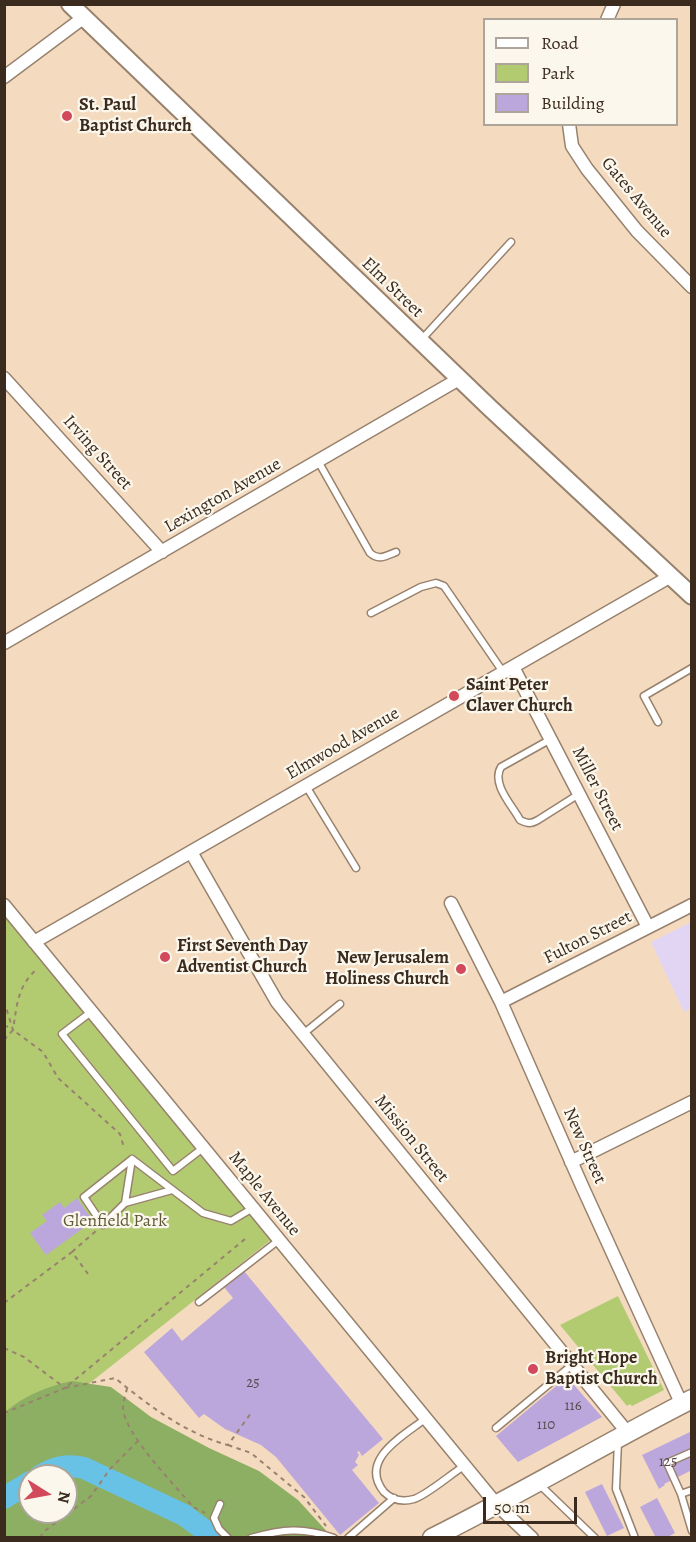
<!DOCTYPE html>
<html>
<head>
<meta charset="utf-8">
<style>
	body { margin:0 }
	#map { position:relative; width:696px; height:1542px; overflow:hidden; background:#f4dbbf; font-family:Alegreya,serif }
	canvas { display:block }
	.frame { position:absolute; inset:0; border:6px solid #3b2a1e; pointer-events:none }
	.legend { position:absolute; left:483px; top:18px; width:195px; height:108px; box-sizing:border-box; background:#fbf7ec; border:2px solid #aea59a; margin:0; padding:8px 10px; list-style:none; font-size:18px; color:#3b2a1e }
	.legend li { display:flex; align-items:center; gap:12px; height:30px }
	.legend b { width:30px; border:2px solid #aea59a }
	.north { position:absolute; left:18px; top:1464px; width:60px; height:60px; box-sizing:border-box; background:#fbf7ec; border:2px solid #aea59a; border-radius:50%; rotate:101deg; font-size:16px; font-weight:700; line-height:24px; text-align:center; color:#3b2a1e }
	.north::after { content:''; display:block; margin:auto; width:21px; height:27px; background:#d1495b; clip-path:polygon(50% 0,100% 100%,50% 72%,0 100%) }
	.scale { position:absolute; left:483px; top:1497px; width:94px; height:27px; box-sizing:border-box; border:3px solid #3b2a1e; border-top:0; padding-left:8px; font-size:18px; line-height:21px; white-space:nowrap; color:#3b2a1e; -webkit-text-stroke:4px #fbf7ec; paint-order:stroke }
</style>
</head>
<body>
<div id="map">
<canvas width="696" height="1542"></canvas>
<div class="frame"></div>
<ul class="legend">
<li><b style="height:8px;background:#fff"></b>Road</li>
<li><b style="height:16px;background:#b2cb71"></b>Park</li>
<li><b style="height:16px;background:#bca7dd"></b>Building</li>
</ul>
<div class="north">N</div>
<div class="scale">50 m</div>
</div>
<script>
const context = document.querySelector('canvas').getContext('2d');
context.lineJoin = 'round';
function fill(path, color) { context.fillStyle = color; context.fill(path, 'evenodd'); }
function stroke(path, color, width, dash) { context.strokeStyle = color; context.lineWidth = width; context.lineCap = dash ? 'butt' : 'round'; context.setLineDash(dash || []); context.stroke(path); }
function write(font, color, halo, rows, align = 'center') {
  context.font = font + ' Alegreya,serif'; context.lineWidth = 4.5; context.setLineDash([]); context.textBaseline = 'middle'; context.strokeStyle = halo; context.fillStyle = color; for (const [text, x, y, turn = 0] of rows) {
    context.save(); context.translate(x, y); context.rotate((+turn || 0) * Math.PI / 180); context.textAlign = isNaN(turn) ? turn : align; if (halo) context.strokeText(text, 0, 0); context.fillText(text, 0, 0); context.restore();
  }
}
const built = new Path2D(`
	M691 922V1008L684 1012 651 942Z`);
const green = new Path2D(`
	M4 913 272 1239 5 1450H4Z
	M618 1296 664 1390 632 1406 630 1404 627 1406 560 1325Z`);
const forest = new Path2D(`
	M72 1381 111 1387 151 1417 209 1448 259 1471 298 1500 332 1537 5 1538V1412C26 1395 45 1387 72 1381ZM30 1476H66V1512H30Z`);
const river = new Path2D(`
	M40 1476C55 1467 67 1464 84 1468L184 1515 215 1538
	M4 1498 30 1482`);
const building = new Path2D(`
	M77 1198 93 1221 46 1255 30 1233 47 1221 42 1215 60 1202 64 1208Z
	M244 1271 383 1439 362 1456 359 1451 357 1452 359 1455 355 1462 358 1465 352 1470 379 1503 340 1535 276 1457 261 1445 225 1429 204 1414 199 1418 144 1352 172 1328 182 1341 233 1298 224 1287Z
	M567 1377 602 1417 518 1462 496 1436Z
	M692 1431V1470L664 1484 665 1485 659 1489 642 1455Z
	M602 1484 624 1528 607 1536 585 1492Z
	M657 1498 675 1533 666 1538H656L640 1507Z`);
const path = new Path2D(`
	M4 1001 13 1030C17 1005 17 986 38 968
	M4 1025 13 1030
	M4 1040 13 1030 43 1052 58 1078 120 1134 124 1148
	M245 1239 65 1388 115 1378C148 1405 186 1434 228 1445L251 1413
	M72 1252 97 1230
	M4 1303 72 1252 88 1274
	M4 1348 24 1357 65 1388 4 1413
	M127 1388C126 1394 123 1401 123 1407 123 1433 175 1485 193 1507L205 1513
	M228 1445 251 1453 304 1497 326 1526
	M41 1538 42 1533 91 1496 110 1469 138 1441`);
const lane = new Path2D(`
	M422 339 511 242
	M318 461 370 553C379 561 386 556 396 552
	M371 613 421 587 436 583 444 586 503 672
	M658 722 644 696 692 668
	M551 739 501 767C491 784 512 805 520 820 528 824 531 824 538 820L579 794
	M306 786 356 868
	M91 1012 62 1034 173 1171 203 1148
	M303 1034 340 1004
	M132 1159 125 1203 103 1225 84 1197Z
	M132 1159 203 1213 231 1221 253 1208
	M125 1203 172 1190
	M199 1302 279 1240
	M425 1419C403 1436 358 1460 384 1492 392 1500 403 1502 414 1499 427 1495 451 1474 464 1466
	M496 1428 572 1365
	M618 1441 616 1489 635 1538
	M692 1452 667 1463 681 1494 692 1490
	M539 1484 595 1538
	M681 1494 692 1531
	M220 1504 214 1518 219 1529 228 1538
	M251 1538C283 1529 303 1527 334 1538
	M348 1538 394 1498`);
const street = new Path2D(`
	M607 20 614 4
	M4 77 83 18
	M569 124 572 146 587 169 637 231 692 287
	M4 378 162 552
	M4 643 459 379
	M513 667 648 927
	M191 852 277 1002 627 1432
	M451 903 501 1002 582 1186 682 1405
	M4 905 497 1505 532 1538
	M34 942 671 576
	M501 1002 692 905
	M571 1162 692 1102`);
const secondary = new Path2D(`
	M70 4 490 408 692 596`);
const primary = new Path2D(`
	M432 1538C520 1494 604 1444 692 1399`);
const markers = [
	[67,116,6,"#d1495b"],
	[454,696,6,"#d1495b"],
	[165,957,6,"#d1495b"],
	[461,969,6,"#d1495b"],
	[533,1369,6,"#d1495b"]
];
const numberNames = [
	["25",253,1383],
	["116",573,1406],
	["110",546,1425],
	["125",668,1462]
];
const poiNames = [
	["St. Paul",79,106],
	["Baptist Church",79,127],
	["Saint Peter",466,686],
	["Claver Church",466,707],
	["First Seventh Day",177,947],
	["Adventist Church",177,968],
	["New Jerusalem",449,959,"right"],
	["Holiness Church",449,980,"right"],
	["Bright Hope",545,1359],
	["Baptist Church",545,1380]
];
const streetNames = [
	["Gates Avenue",636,198,50],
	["Elm Street",392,288,44],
	["Irving Street",97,453,48],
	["Lexington Avenue",223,496,-30],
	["Elmwood Avenue",343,744,-30],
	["Miller Street",597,789,63],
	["Fulton Street",588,938,-27],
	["Mission Street",411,1139,51],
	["New Street",584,1146,66],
	["Maple Avenue",264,1194,51]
];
const parkNames = [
	["Glenfield Park",115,1222]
];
fill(built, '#e2d4f3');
fill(green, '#b2cb71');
fill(forest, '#8daf63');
stroke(river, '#68c2e5', 22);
fill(building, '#bca7dd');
stroke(lane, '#98826e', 9);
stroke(street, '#98826e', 15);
stroke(secondary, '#98826e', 20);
stroke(primary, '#98826e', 21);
stroke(path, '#98826e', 2, [4.5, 4.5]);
stroke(lane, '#fff', 6);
stroke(street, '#fff', 12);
stroke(secondary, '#fff', 16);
stroke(primary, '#fff', 18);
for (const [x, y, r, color] of markers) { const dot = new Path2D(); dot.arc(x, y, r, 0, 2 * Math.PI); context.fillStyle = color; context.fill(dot); stroke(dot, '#fbf7ec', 2); }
write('15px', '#5b494e', null, numberNames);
write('bold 18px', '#3b2a1e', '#fbf7ec', poiNames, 'left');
write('18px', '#3b2a1e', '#fbf7ec', streetNames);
write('18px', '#5f5a37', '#fbf7ec', parkNames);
</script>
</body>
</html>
